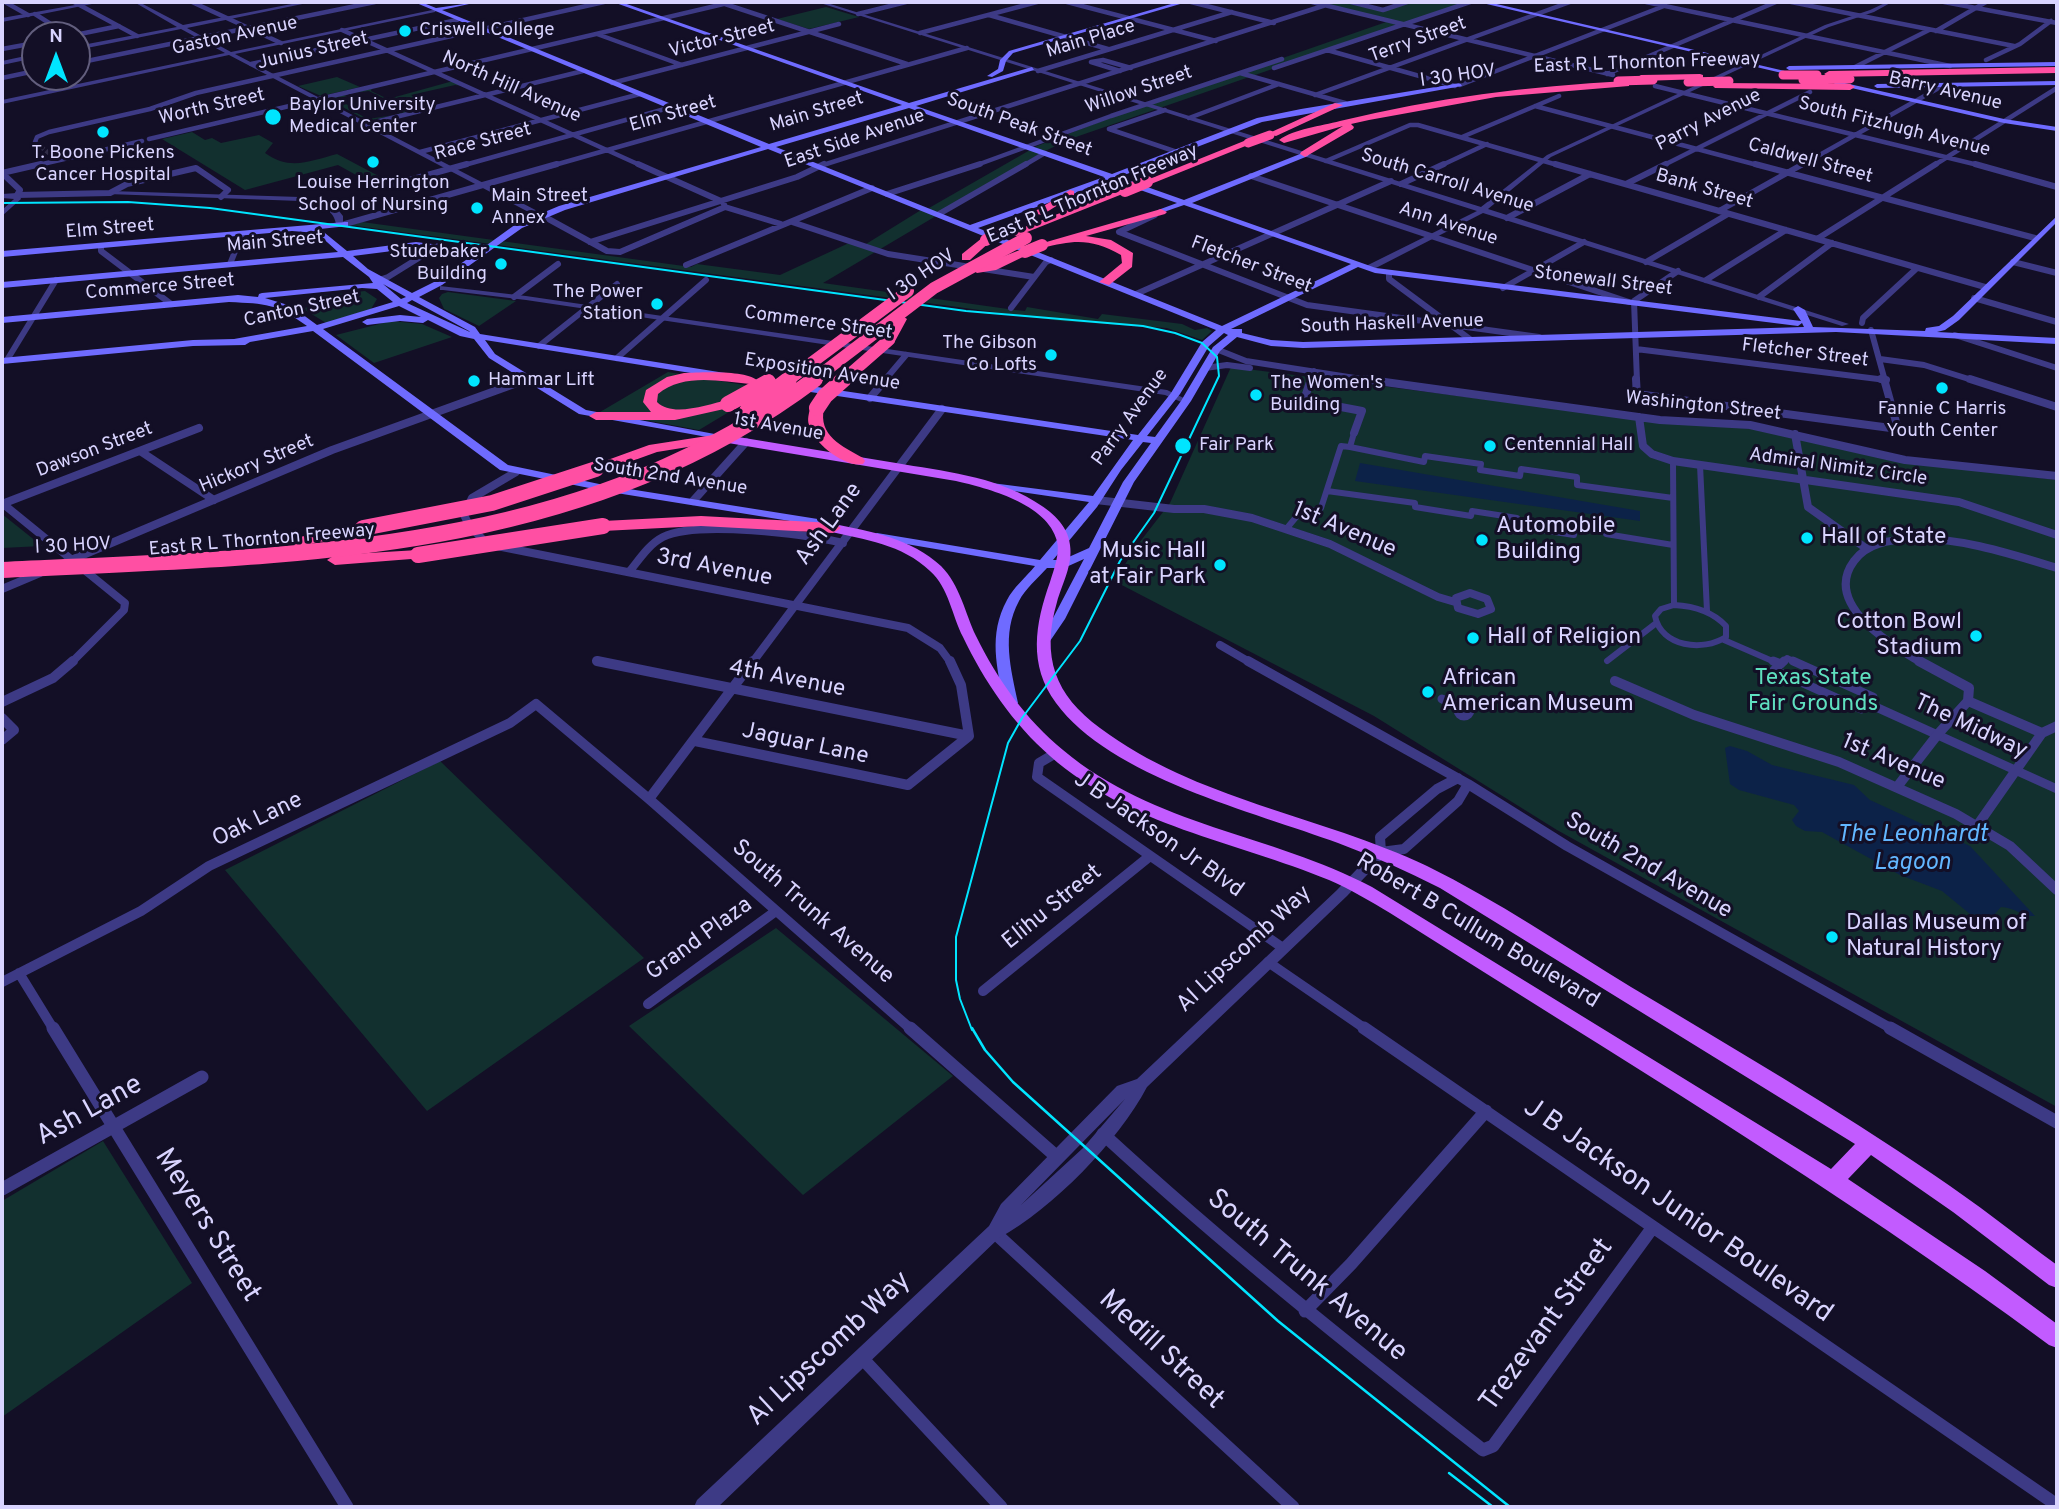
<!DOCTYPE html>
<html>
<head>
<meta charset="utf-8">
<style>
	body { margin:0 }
	#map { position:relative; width:2059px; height:1509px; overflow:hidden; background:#130f26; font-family:Overpass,sans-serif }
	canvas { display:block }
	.frame { position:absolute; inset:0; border:4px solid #d9d4ff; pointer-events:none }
	.north { position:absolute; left:21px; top:21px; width:70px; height:70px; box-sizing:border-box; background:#130f26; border:2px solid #625e7d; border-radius:50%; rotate:0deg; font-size:19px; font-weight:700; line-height:28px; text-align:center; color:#d9d4ff }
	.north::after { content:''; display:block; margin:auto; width:24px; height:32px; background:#00e5ff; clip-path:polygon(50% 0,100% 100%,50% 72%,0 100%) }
</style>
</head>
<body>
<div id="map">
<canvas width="2059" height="1509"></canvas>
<div class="frame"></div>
<div class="north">N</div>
</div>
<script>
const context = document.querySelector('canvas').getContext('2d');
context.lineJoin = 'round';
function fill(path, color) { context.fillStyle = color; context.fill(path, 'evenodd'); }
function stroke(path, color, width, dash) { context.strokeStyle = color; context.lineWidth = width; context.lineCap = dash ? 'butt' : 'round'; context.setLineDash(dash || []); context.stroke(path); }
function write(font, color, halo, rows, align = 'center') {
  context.font = font + ' Overpass,sans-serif'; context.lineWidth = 6; context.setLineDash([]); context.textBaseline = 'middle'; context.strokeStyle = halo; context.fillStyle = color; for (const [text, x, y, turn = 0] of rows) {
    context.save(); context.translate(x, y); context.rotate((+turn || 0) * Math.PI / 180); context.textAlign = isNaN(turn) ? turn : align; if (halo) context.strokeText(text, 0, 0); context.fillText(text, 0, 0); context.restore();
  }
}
const green = new Path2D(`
	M1329 2H1348L1384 10 1411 2H1466L1073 138 1045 151 940 212 931 213 936 216 823 283 1015 310 1025 311 1027 307 1098 319 1102 314 1182 324 1195 330 1207 328 1212 331 1202 340 1167 328 1061 321 350 225 362 222 691 267 697 264 780 275 849 243 866 244 921 210H931L929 208 1037 146 1099 122 1389 21 1331 5Z
	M826 7 859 17 809 29 777 19Z
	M337 77 360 87 321 96 298 86Z
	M453 81 464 86 455 85 411 95 432 106 400 114 397 112 425 103 405 97 351 110 368 119 394 115 368 121 328 99 344 95 347 96 336 99 352 107 385 99 369 91 351 93 372 88 371 91 388 99Z
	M192 132 205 140 212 138 221 143 259 135 273 143 265 153C290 171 310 161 337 154L390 182 376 186 338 165 245 190 162 139Z
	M365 291 377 299 371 309 326 323 302 308 333 305 320 296Z
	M448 292 516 301 479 326 444 309 439 298 442 294Z
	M391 321 422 324 452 337 374 363 336 335Z
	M1231 367 1664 422 1755 429 1902 462 2057 480V1107L1557 830 1374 716 1114 581 1139 543 1170 503Z
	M668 372 767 389 699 430 600 412Z
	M2 514 42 546 2 548Z
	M440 761 644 958 427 1111 225 870Z
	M776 928 953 1076 803 1195 629 1026Z
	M103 1141 192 1283 2 1417V1201Z`);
const water = new Path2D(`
	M1360 463 1640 511V521L1355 481Z
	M1730 746 1747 751 1772 765 1854 785 1870 800 1970 846 2035 916C2022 917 2014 907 2001 907L1992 917 1970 914 1942 891 1900 875 1822 832 1805 831 1796 826 1792 820 1799 811 1794 805 1739 790 1730 784 1725 748Z`);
const minorTunnel = new Path2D(`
	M35 142 55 158`);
const pedestrianFar1 = new Path2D(`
	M1350 447 1424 462 1425 456 1481 464 1480 470 1520 476 1521 469 1577 477V485L1673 498
	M1673 461 1674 605
	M1700 465 1707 611
	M1327 491 1415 503V507L1471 516 1472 511 1517 518 1516 526 1574 535 1575 525 1606 530V534L1673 545
	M1287 528 1297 516 1321 508 1341 446 1350 447 1354 433
	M1674 605C1694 606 1712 611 1726 626V637C1703 652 1661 647 1655 616L1661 609Z
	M1724 640 1777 663
	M1607 661 1655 624
	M1782 663 1787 658 1797 663`);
const pedestrian = new Path2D(`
	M1773 661 1781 664
	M1784 661 1774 670 1861 709 1873 697 1793 661
	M1442 699 1457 706
	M1867 703 2057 789
	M1458 710a6 6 0 1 1 12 0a6 6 0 1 1-12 0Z`);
const minorFar4 = new Path2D(`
	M5 2 28 15
	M74 2 137 36
	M192 2 281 43
	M1067 2 1216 41
	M1191 2 1274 23
	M1312 2 1613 75
	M1351 2 1383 10 1407 2
	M1646 2 1950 66
	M1791 2 2014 46
	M1944 2 2057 23
	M725 4 907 64
	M35 14 68 35
	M858 14 906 2
	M989 15 1108 49
	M342 30 642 166
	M1936 31 1986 2
	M920 33 1037 2
	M597 34 682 65
	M75 35 119 26
	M2 49 35 43
	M1327 50 1455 86
	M1986 60 2020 44 2051 21
	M77 63 375 2
	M251 64 457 20
	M1855 67 1929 30
	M1274 68 1470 2
	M1038 71 1232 12
	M1120 71 1091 62 1103 60 1131 68
	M1240 73 1345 103
	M1607 74 1776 2
	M2 78 35 71
	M612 83 839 24
	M1460 85 1664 6
	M1655 86 1982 166
	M1315 95 1570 2
	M1535 106 1761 166
	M1189 118 1279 84
	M367 124 583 71
	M1109 129 1174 151
	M1109 129 1165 110
	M1462 137 1559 96
	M149 139 732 2
	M35 142 37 137 49 132 150 109 196 93 604 2
	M420 152 640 94
	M1326 161 1410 125H1418L1561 166
	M34 166 142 141
	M461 166 672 107
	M551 166 967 48
	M820 166 1326 5
	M974 166 1111 116 1282 59
	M1023 166 1045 153
	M1440 166 1487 144
	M1662 166 1810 92
	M1800 166 1944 85
	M1933 166 2057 88`);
const minorFar3 = new Path2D(`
	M638 164 723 202 725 207 781 224
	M1555 164 1985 287
	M1755 164 2035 238
	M1975 164 2057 187
	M2 173 20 190 17 195 110 193 127 184 196 168 228 190 221 197
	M2 173 41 164
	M1251 176 1629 302
	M383 184H395L467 164
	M1401 184 1444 164
	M1626 184 1666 164
	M887 194 980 164
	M1719 211 1803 164
	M939 214 1026 164
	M1155 215 1119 232 1307 305 1539 337
	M543 216 607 251 620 252 725 207
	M1507 218 1590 174
	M792 222 888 254 1034 277
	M345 224 557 164
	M1817 239 1936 164
	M590 242 797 177 824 164
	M101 246V251L171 304
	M1646 262 1728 214
	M2013 262 2057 273
	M230 264 242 234
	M686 265 872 188
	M1389 273V279L1471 340
	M1706 280 1786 230
	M376 281 388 277 438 246
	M1503 288 1584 242
	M1136 294 1391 181
	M514 297 558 264
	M1759 297 1832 243
	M1974 298 2057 322
	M1011 308 1046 262 1051 260
	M1862 323 1863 318 1917 268
	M1871 330 1885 381
	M1955 335 2057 368
	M539 346 617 284
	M1216 349 1246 361 1374 381
	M1636 349 1886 380
	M617 358 706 280
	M1880 359 1924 365 1975 381
	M7 360 56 280
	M1205 368 1227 365 1250 368
	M523 381 529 379
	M884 381 906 355
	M1310 381 1314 371
	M1637 381 1634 301 1678 271`);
const minorFar2 = new Path2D(`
	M1311 379 1304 400 1362 411 1354 433
	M1363 379 1660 420 1750 425 1905 460 2057 476
	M1636 379 1637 397
	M1881 379 1886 380
	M1970 379 2057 407
	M1637 394 1898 429 1884 379
	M870 398 886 379
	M1639 417 1643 446 1652 454 1673 461 1959 502 2057 535
	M1795 434 1808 507 1867 549
	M140 451 214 500
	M516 472 472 498 464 515 469 525 487 544 908 628 940 648 951 663
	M1096 500 1174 509H1204L1252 518 1330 544 1438 597 1455 602
	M693 501 746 442
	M2 503 125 603 124 610 71 663
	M2 504 199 428
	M64 563 332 450 528 379
	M629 572C639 560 649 544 663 537 697 520 805 534 843 543
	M2 589 40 573
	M1470 593 1487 599 1491 609 1478 614 1458 608 1456 598Z
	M1220 645 1251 663
	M597 661 604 663
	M752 663 942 409
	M1922 663C1891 645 1822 604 1854 561 1867 543 1889 540 1911 539 1960 537 2011 554 2057 568`);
const minorFar1 = new Path2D(`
	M597 661 969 736
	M950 661 961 685 969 736
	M1248 661 1468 784 1567 846 1894 1030
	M1919 661 1969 688 1968 701 2042 733 2057 726
	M1615 681 1694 715 1839 762 1956 814 2010 846 2057 890
	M2 702 53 678 73 661
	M2 718 14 730 2 740
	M695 741 908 785 969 736
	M1056 753 1039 763 1037 777 1283 948
	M1458 778 1437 789 1380 837 1381 852 1404 849 1458 801 1468 784
	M1897 787 1938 734 1968 701
	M649 799 753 661
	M1979 823 2042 733
	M1268 962 1367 1030
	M19 973 54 1030
	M2 982 141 911 209 866 510 723 536 704 649 799 912 1030
	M983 991 1150 856
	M648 1004 776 911`);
const minor = new Path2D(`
	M53 1028 347 1507
	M910 1028 1057 1157
	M1364 1028 2057 1505
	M1890 1028 2057 1122
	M1103 1134C1226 1247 1351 1347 1483 1450L1493 1446 1653 1227
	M2 1189 202 1077
	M994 1232 1293 1507
	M1305 1311 1351 1264 1486 1111
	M862 1358 1001 1507`);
const tertiary = new Path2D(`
	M92 2H102L2 22V18Z
	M134 2H139L183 25 302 2H312L187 28 231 52 437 9 435 12 235 54 547 216 540 218 229 55 2 104V100L225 53 181 29 77 50V46L177 27Z
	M817 2H824L1481 207 1547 155 1825 25 1870 10 1887 2H1892L1874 12 1829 27 1551 157 1488 209 1849 324 1842 326 1483 213 1372 270H1366V266L1477 211Z
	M35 54V58L2 65V61Z
	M110 191 300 197 335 206 343 216V222L336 224C333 206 315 205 300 201L108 194V192Z
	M17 193 19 194 21 199 2 216V210L14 199 2 198V194Z
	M440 286 526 296 1167 390 1190 401 1186 404 1165 395 526 300 443 290H440Z
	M1381 847 1386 849 1388 852 1386 855 1347 896 1147 1087C1118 1142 1053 1208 999 1238L718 1507H694L697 1500 989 1226 1001 1204 1117 1086 1137 1079 1337 890 1376 849ZM1125 1099 1083 1148 1021 1205Z`);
const secondary = new Path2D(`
	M414 2H421L436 8 478 2 442 10 769 144 902 105 613 2H621L909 103 1032 67 1034 70 916 106 1112 174 1257 118 1301 109 1460 83 1462 86 1262 122 1119 177 1184 200 1305 152 1309 154 1308 156 1192 203 1376 268 1801 321 1793 309 1798 306 1805 310 1813 327 1925 331 1926 328 1939 326 1953 316 2057 216V222L1959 320 1945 330 1937 332 2057 338V344L1836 332 1303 348 1271 346 1237 337 1220 351 1191 401 1134 482 1065 619 1048 644H1038L1037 641 1053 618 1084 559 1064 568H1047C1038 578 1025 589 1019 601 1001 634 1011 669 1018 703L1011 707 1004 703C997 667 988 635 1007 600 1013 588 1026 577 1035 566L877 539 871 536 877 533 1040 560 1089 502 980 486 974 483 976 481 1093 496 1133 440 797 390 792 387 797 384 1138 435 1171 393 1202 342 1216 330 768 149 565 210 522 228 442 285 419 297 475 327 480 334 725 373 727 375 722 378 485 340 495 354 586 410 720 435 725 438 724 440 579 414 489 358 474 339 460 336 428 320 423 323 400 321 367 325 362 322 367 319 400 315 421 317 399 306 323 329 508 465 604 485 824 520 837 526V530H829L821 526 604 491 500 470 313 331 250 342 245 345 193 346 2 364V358L193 340 234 339 307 326C275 303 267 304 229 302L2 323V317L238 295 258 297 259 294 262 293 373 283 369 277 343 257 2 288V282L338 252 317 233 292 231 2 257V251L345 222H348V226L320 229 347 251 416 242 480 250 516 224 559 206 761 147ZM909 108 1104 177 970 225 776 147ZM1112 180 1177 203 1158 210V214L1184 205 1351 264 1222 326 978 228ZM416 248 473 255 436 281 412 293 368 269 353 256ZM1358 267 1375 273 1798 326 1802 323 1804 327 1303 342 1271 340 1242 333V329H1231ZM383 284 406 297 401 299ZM362 288 377 289 393 302 317 325 291 306 265 298ZM412 300 469 331 470 332 407 303ZM1224 333 1228 335 1213 347 1181 401 1155 437 1147 436 1180 394 1209 346ZM1143 442 1151 443 1123 482 1089 548 1062 560H1053L1097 507 1121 470Z
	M1178 2H1187L1013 53 1006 61 1003 71 992 77 987 76 998 69 1000 60 1009 51Z
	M1478 2H1488L1802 75 1799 77Z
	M2057 62V66L1789 70 1786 68 1789 66Z
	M1836 81 2004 119 2057 127V131L2004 123 1834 84Z
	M2057 81V85L1877 88 1874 86 1877 84Z`);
const primary = new Path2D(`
	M720 434C779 444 837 453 896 463 942 471 994 476 1034 501 1051 511 1068 525 1070 545 1073 565 1062 584 1057 602 1041 657 1055 695 1100 728 1196 800 1320 815 1427 866 1498 901 1564 946 1631 987 1733 1048 1836 1108 1934 1175 1976 1203 2016 1235 2057 1265V1288L2049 1285 1953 1212 1871 1155 1848 1179 1985 1271 2057 1324V1348L2049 1345C1838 1188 1612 1054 1390 913 1370 901 1350 889 1329 880 1234 841 1129 826 1050 756 1013 724 984 681 963 637 952 616 949 588 930 571 902 544 865 540 828 531L827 528 833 524C871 531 912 539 941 566 960 585 965 613 976 636 997 679 1026 720 1063 750 1155 827 1270 833 1372 887L1831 1169 1855 1144 1440 888C1407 871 1373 856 1338 843 1254 812 1110 777 1056 703 1028 665 1035 624 1050 582 1054 569 1060 554 1057 541 1048 504 987 488 956 481L716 441 714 438Z`);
const motorway = new Path2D(`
	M2057 67V73L1829 77 1824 74 1829 71Z
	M1700 74 1703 75V79L1641 81 1636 78 1641 75Z
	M1626 81 1629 82V86L1496 97 1369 120 1351 124 1354 127 1353 129 1305 157 1300 154 1301 152 1343 126 1284 143 1279 140C1294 129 1321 126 1340 121 1434 98 1529 86 1626 81Z
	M1718 83 1850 84 1855 87 1850 90 1715 88 1713 86Z
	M1335 103 1343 105 1276 136 1267 134Z
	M1244 141 1253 143 1151 184 1142 182Z
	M1121 189 1130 191 1017 236 1007 234Z
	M1070 190 1074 191V195L1042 215 1032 213Z
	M1161 209 1167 212 1165 214 1086 236 1111 240 1133 253 1132 267 1109 285 1099 282 1122 263 1121 255C1091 238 1074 240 1042 248L1036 245Z
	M982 238 992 240 970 260H962V254Z
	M1025 248 1029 250V254L996 270 977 273 971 269Z
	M901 315 907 319 894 343 889 344 884 343 882 340 896 316Z
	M684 373C701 372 745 370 757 380L750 384C719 381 683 373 658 394L657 402C673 418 708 404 728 400L735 404 733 407 675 420H596L589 416 596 412H651L643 402 646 390 667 377Z
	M817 404 824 408C818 436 842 446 863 458L865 461 863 464C845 468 813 443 809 425 807 419 809 414 810 408Z
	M720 434 725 435 727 438 725 441 657 452 596 474 588 469 591 466 649 445Z
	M701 516 833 523 841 528 833 533 701 526 603 531 595 526 603 521Z
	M363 523 371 528 369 531 297 547 289 542 291 539Z
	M418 550 424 552 426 555 424 558 335 565 327 560 335 555Z`);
const tramFar1 = new Path2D(`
	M2 203 128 202 210 208 966 311 1143 326 1175 333 1202 343 1217 357 1219 376 1154 513 1120 561 1080 641 1022 718 1008 743 956 937V980L960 999 972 1030`);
const tram = new Path2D(`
	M972 1028 985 1050 1013 1082 1278 1321 1510 1507
	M1449 1473 1493 1507`);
const motorwayBridgeFar2 = new Path2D(`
	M1783 75H1817
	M1803 80 1850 79
	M1618 81 1653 80
	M1688 82 1729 81
	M1248 143 1270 135`);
const motorwayBridgeFar1 = new Path2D(`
	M1125 191 1147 182
	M986 240 1004 231
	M1025 252 1042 245
	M787 381 908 291
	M812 381 934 288 1026 238
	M842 381 889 340`);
const motorwayBridge = new Path2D(`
	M728 404 768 382
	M817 408 825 396 844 379
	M747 411 789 379
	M363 528 492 503 596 469
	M418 555 603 526
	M2 570C286 556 577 558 815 379`);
const markers = [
	[405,31,7,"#00e5ff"],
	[273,117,9,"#00e5ff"],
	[103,132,7,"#00e5ff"],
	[373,162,7,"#00e5ff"],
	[477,208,7,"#00e5ff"],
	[501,264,7,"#00e5ff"],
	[657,304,7,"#00e5ff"],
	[1051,355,7,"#00e5ff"],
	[474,381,7,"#00e5ff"],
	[1942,388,7,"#00e5ff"],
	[1256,395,7,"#00e5ff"],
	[1183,446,9,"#00e5ff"],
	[1490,446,7,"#00e5ff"],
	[1807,538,7,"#00e5ff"],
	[1482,540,7,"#00e5ff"],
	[1220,565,7,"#00e5ff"],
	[1976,636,7,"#00e5ff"],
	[1473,638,7,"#00e5ff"],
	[1428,692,7,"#00e5ff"],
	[1832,937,7,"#00e5ff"]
];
const farPoinames = [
	["Criswell College",419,31],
	["Baylor University",289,106],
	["Medical Center",289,128],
	["T. Boone Pickens",103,154,"center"],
	["Cancer Hospital",103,176,"center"],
	["Louise Herrington",373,184,"center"],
	["School of Nursing",373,206,"center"],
	["Main Street",491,197],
	["Annex",491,219],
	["Studebaker",487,253,"right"],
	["Building",487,275,"right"],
	["The Power",643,293,"right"],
	["Station",643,315,"right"],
	["The Gibson",1037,344,"right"],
	["Co Lofts",1037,366,"right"],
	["Hammar Lift",488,381],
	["The Women's",1270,384],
	["Building",1270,406],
	["Fannie C Harris",1942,410,"center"],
	["Youth Center",1942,432,"center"],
	["Fair Park",1199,446],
	["Centennial Hall",1504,446]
];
const farStreetnames = [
	["Gaston Avenue",235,37,-12],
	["Victor Street",722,40,-14],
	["Main Place",1091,40,-17],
	["Terry Street",1418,41,-20],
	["Junius Street",313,52,-13],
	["East R L Thornton Freeway",1647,64,-2],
	["I 30 HOV",1458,77,-8],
	["North Hill Avenue",511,88,24],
	["Willow Street",1139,91,-19],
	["Barry Avenue",1945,92,13],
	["Worth Street",212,108,-13],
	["Main Street",817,113,-17],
	["Elm Street",673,115,-16],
	["Parry Avenue",1709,121,-27],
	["South Peak Street",1019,126,20],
	["South Fitzhugh Avenue",1894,128,14],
	["East Side Avenue",855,140,-19],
	["Race Street",483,143,-15],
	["Caldwell Street",1810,162,15],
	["South Carroll Avenue",1447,182,17],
	["Bank Street",1704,190,16],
	["East R L Thornton Freeway",1093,195,-23],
	["Ann Avenue",1448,225,18],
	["Elm Street",110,230,-5],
	["Main Street",275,243,-5],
	["Fletcher Street",1251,266,21],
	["I 30 HOV",922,276,-34],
	["Stonewall Street",1603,282,7],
	["Commerce Street",160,288,-5],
	["Canton Street",302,310,-12],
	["Commerce Street",818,324,8],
	["South Haskell Avenue",1392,325,-2],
	["Fletcher Street",1805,354,7],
	["Exposition Avenue",822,373,9],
	["Washington Street",1703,407,6],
	["Parry Avenue",1131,418,-54],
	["1st Avenue",778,428,10],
	["Dawson Street",95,451,-21],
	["Hickory Street",257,465,-23],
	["Admiral Nimitz Circle",1838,468,8],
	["South 2nd Avenue",670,478,9],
	["East R L Thornton Freeway",262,541,-5],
	["I 30 HOV",73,547,-3]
];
const streetNames = [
	["Ash Lane",830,525,-54],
	["1st Avenue",1344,531,23],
	["3rd Avenue",714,569,11],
	["4th Avenue",787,680,11],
	["The Midway",1970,728,25],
	["Jaguar Lane",805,745,12],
	["1st Avenue",1893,763,23],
	["Oak Lane",258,821,-26],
	["J B Jackson Jr Blvd",1158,836,35],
	["South 2nd Avenue",1648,867,30],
	["Elihu Street",1053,908,-39],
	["South Trunk Avenue",812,913,41],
	["Robert B Cullum Boulevard",1477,932,31],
	["Grand Plaza",700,940,-36],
	["Al Lipscomb Way",1245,950,-43]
];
const poiNames = [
	["Automobile",1496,527],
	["Building",1496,553],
	["Hall of State",1821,538],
	["Music Hall",1206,552,"right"],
	["at Fair Park",1206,578,"right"],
	["Cotton Bowl",1962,623,"right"],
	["Stadium",1962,649,"right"],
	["Hall of Religion",1487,638],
	["African",1442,679],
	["American Museum",1442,705],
	["Dallas Museum of",1846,924],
	["Natural History",1846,950]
];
const parkNames = [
	["Texas State",1813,679],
	["Fair Grounds",1813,705]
];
const waterNames = [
	["The Leonhardt",1912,836],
	["Lagoon",1912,864]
];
const nearStreetnames = [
	["Ash Lane",90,1112,-29],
	["J B Jackson Junior Boulevard",1677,1212,35],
	["Meyers Street",206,1226,58],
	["South Trunk Avenue",1306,1277,40],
	["Trezevant Street",1548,1326,-54],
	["Al Lipscomb Way",830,1350,-43],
	["Medill Street",1160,1351,43]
];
fill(green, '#12302f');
fill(water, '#0c2248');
stroke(minorTunnel, '#312d47', 4.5, [4.5, 2.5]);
stroke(pedestrianFar1, '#3d3a85', 6);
stroke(pedestrian, '#3d3a85', 9);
stroke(minorFar4, '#3d3a85', 4.5);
stroke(minorFar3, '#3d3a85', 6);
stroke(minorFar2, '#3d3a85', 8);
stroke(minorFar1, '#3d3a85', 10);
stroke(minor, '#3d3a85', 13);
fill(tertiary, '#3d3a85');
fill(secondary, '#6f6bff');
fill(primary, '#c25bff');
fill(motorway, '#ff4fa3');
stroke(tramFar1, '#00e5ff', 2);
stroke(tram, '#00e5ff', 2.5);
stroke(motorwayBridgeFar2, '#ff4fa3', 9);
stroke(motorwayBridgeFar1, '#ff4fa3', 12);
stroke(motorwayBridge, '#ff4fa3', 16);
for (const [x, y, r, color] of markers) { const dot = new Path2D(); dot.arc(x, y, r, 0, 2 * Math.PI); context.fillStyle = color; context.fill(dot); stroke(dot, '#130f26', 2.5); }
write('19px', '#d9d4ff', '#130f26', farPoinames, 'left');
write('19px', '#d9d4ff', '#130f26', farStreetnames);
write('23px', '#d9d4ff', '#130f26', streetNames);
write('23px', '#d9d4ff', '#130f26', poiNames, 'left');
write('23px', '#5fe0c0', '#130f26', parkNames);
write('italic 24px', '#62b6ff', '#130f26', waterNames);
write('28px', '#d9d4ff', '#130f26', nearStreetnames);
</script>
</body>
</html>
